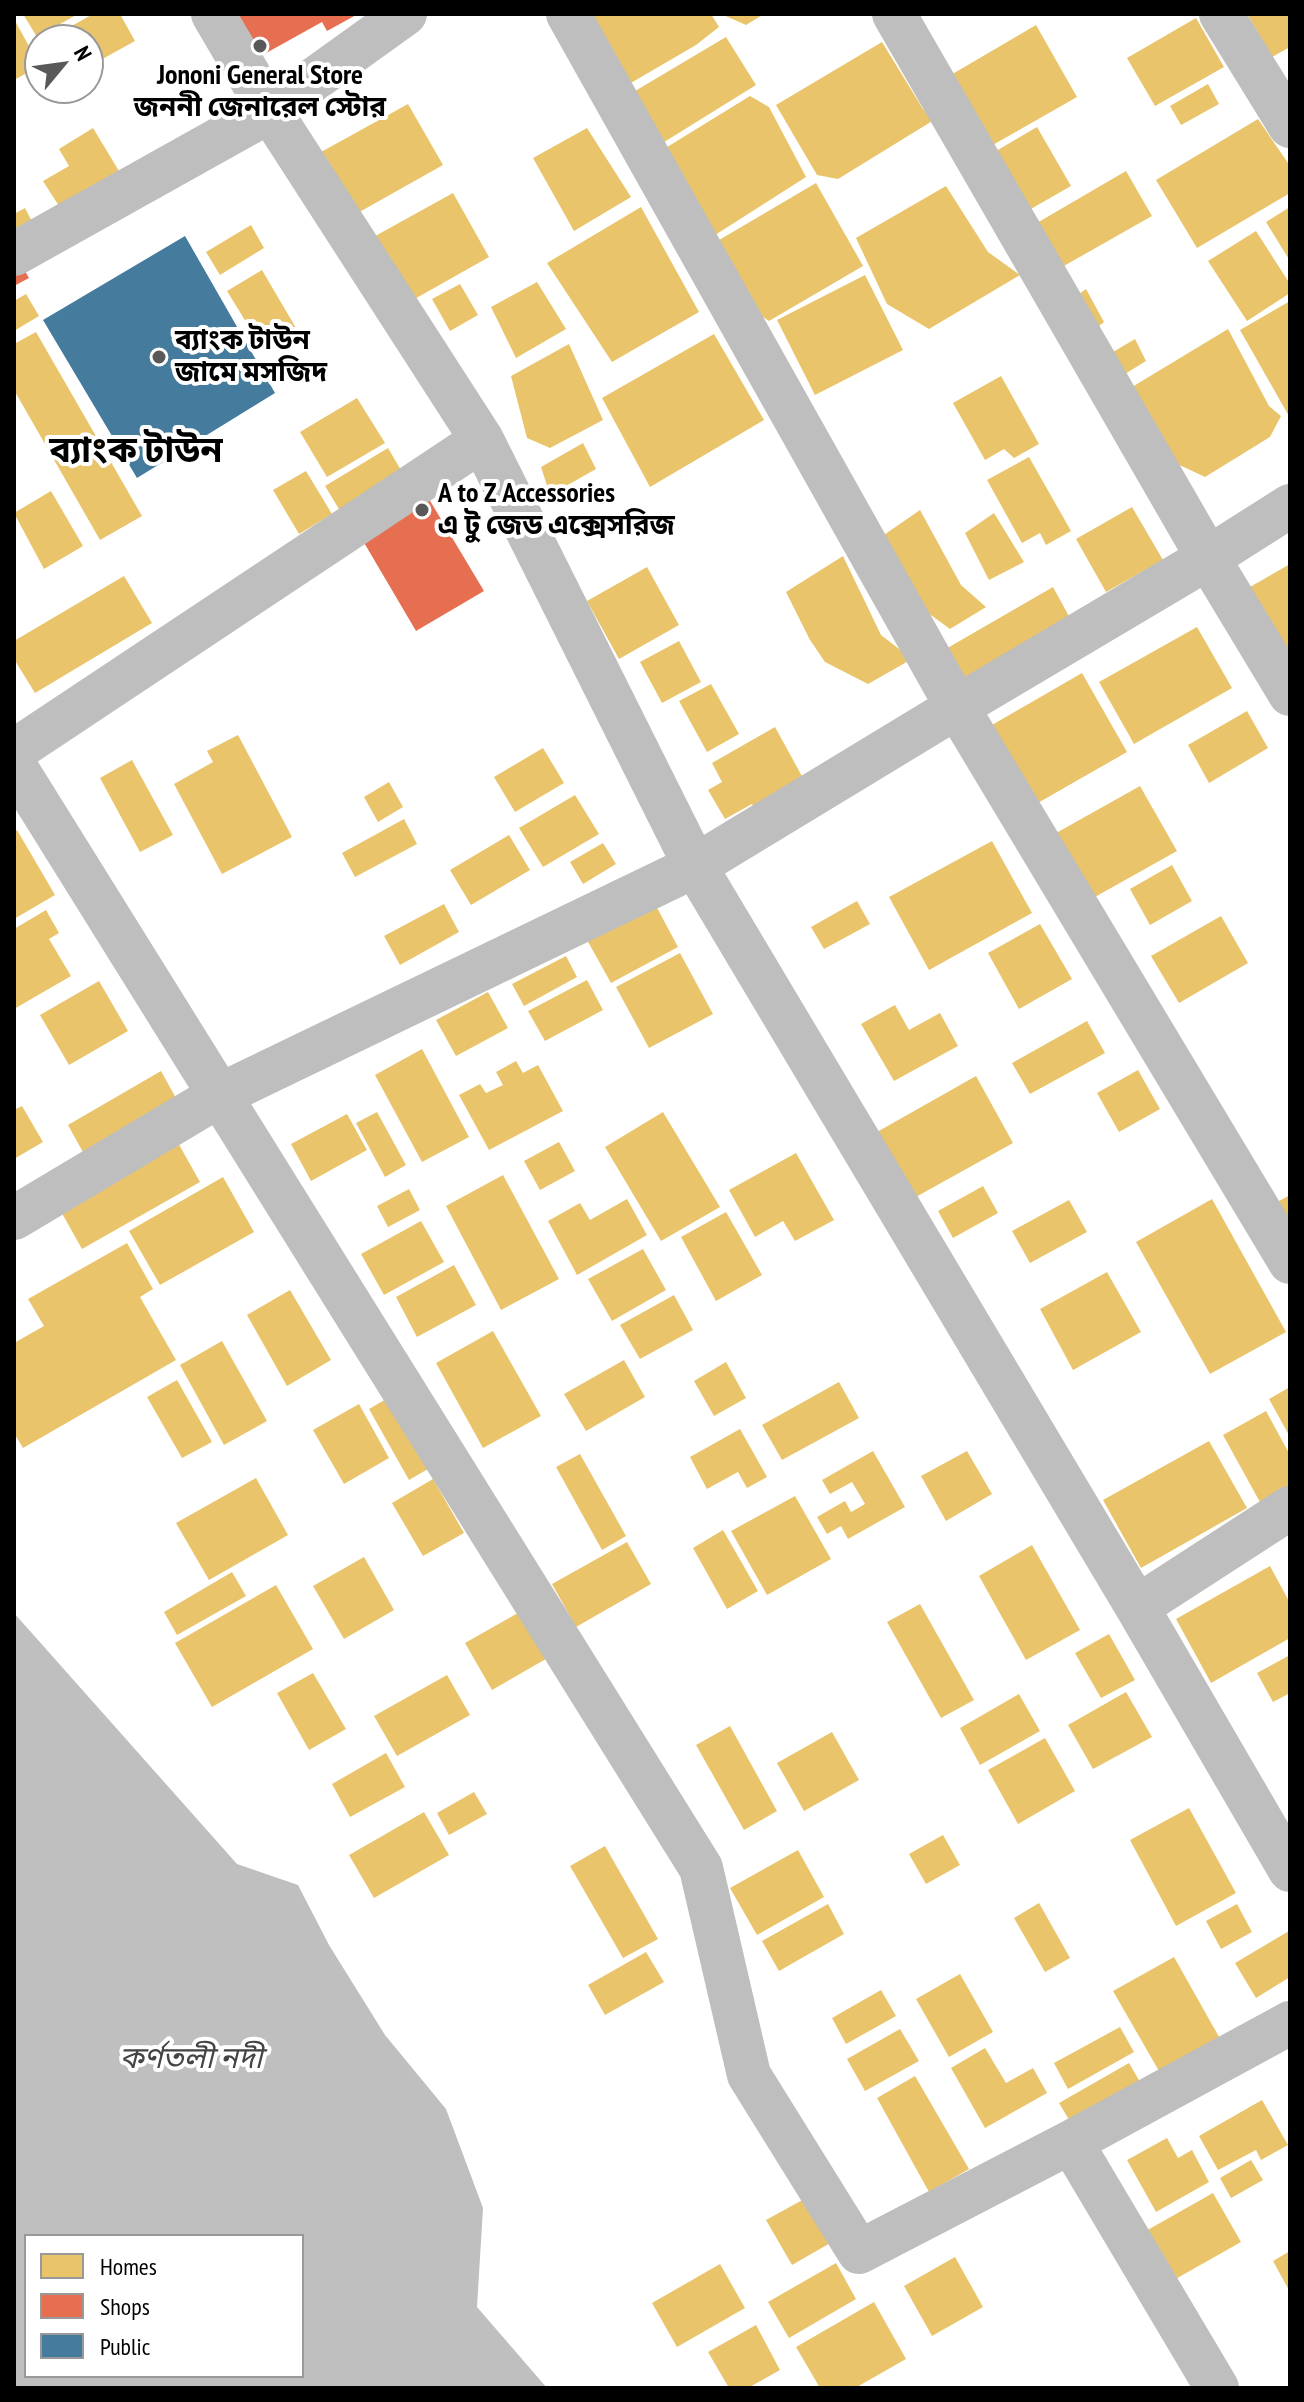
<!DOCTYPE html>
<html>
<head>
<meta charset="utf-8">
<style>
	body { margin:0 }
	#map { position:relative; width:1304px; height:2402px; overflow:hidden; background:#fff; font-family:"PT Sans Narrow",sans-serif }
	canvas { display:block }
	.frame { position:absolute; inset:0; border:16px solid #000; pointer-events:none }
	.legend { position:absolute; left:24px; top:2234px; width:280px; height:144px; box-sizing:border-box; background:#fff; border:2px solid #999; margin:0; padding:10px 14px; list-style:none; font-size:24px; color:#000 }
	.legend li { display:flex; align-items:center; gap:16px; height:40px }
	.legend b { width:40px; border:2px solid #999 }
	.north { position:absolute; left:24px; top:24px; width:80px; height:80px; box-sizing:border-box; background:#fff; border:2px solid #999; border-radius:50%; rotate:61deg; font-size:22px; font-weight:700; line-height:32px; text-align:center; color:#000 }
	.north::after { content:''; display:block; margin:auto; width:28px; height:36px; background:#595959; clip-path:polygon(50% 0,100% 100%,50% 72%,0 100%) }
</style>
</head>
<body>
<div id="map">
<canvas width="1304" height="2402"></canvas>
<div class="frame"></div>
<ul class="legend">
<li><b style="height:22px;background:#e9c46a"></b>Homes</li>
<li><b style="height:22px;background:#e76f51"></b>Shops</li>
<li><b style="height:22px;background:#457b9d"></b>Public</li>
</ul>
<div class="north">N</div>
</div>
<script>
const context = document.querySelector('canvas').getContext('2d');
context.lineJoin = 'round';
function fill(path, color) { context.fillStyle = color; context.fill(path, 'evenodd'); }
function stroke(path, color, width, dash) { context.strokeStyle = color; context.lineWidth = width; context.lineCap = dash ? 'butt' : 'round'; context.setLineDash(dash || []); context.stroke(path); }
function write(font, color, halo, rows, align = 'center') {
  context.font = font + ' "PT Sans Narrow","Noto Sans Bengali",sans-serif'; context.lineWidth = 8; context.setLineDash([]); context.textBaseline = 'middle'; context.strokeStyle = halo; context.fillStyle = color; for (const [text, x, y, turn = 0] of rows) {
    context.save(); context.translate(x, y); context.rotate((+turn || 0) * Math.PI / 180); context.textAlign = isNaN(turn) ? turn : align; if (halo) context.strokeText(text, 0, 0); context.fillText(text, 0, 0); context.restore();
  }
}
const water = new Path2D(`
	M14 1613 237 1864 298 1885 329 1945 385 2035 446 2109 483 2208 477 2307 547 2388H14ZM26 2236H302V2376H26Z`);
const homes = new Path2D(`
	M23 14H78L37 37Z
	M93 14H120L135 41 88 67V40H47Z
	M581 14H711L719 27 696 45 624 87Z
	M721 14H764L746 25Z
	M1247 14H1290V47L1272 57Z
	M1196 18 1224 67 1155 106 1127 58Z
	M14 19 40 66 14 80Z
	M1036 25 1077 97 984 150 944 79Z
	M726 37 756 85 661 144 630 94Z
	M882 42 923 109 934 120 838 179 817 175 776 105Z
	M1208 84 1219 104 1181 125 1170 106Z
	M750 96 769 107 806 177 712 237 659 152Z
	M408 104 443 165 347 219 312 157Z
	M1258 119 1290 166V193L1197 248 1156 180Z
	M1037 127 1071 186 1029 210 996 151Z
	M93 128 125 181 66 217 43 181 69 166 59 149Z
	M587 128 631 197 574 231 533 158Z
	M1126 171 1152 216 1055 271 1030 227Z
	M816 183 863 266 769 321 757 313 714 243Z
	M946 186 988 252 1020 275 929 329 887 304 856 238Z
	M453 193 489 257 404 305 368 240Z
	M641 207 699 312 612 362 547 263Z
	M1290 207V261L1266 222Z
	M25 208 38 233 14 246V214Z
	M251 225 264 248 220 275 206 252Z
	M1256 231 1290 284V293L1247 321 1208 261Z
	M262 270 296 328 262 348 227 291Z
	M865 275 903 350 815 395 777 320Z
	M537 282 566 329 516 358 491 307Z
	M460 284 478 315 450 331 432 299Z
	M1086 289 1104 322 1089 334 1071 300Z
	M26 294 39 316 14 331V301Z
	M1290 301V418L1240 330Z
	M1228 329 1269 406 1281 416 1270 437 1205 477 1171 461 1132 387Z
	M36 332 142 516 100 540 14 390V344Z
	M714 334 764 420 650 487 602 398Z
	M1135 339 1146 361 1120 377 1108 355Z
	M569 344 603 420 550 448 527 438 511 376Z
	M1001 376 1039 444 1014 458 1004 449 985 460 953 403Z
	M357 398 385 443 327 477 300 432Z
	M583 443 596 469 550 495 541 467Z
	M388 448 408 482 345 519 325 486Z
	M1029 457 1071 531 1046 545 1040 533 1022 543 987 480Z
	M306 471 332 514 299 534 273 490Z
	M51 491 83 546 44 569 14 513Z
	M1132 507 1163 560 1106 592 1076 539Z
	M920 510 961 585 986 607 950 629 928 613 881 537Z
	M994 513 1024 562 989 580 965 533Z
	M843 556 881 635 912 659 868 684 825 662 810 640 786 592Z
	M1290 564V673L1243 591Z
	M647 567 679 625 619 659 587 601Z
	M124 576 152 623 35 693 14 659V641Z
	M1053 587 1076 629 970 690 944 650Z
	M1197 627 1232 688 1134 744 1099 682Z
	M679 641 701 682 662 703 640 662Z
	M1082 673 1127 752 1029 808 985 729Z
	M711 684 739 734 707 752 679 701Z
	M1247 711 1268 748 1209 783 1188 745Z
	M775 727 809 789 759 817 752 804 725 819 708 790 722 782 712 763Z
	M238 735 292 837 222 874 174 784 213 762 207 751Z
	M543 748 564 783 515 812 494 777Z
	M132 760 173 835 140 852 100 778Z
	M389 782 403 807 378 822 364 797Z
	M1140 786 1177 851 1086 902 1049 837Z
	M575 795 599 834 543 867 519 828Z
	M404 819 417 844 355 877 342 853Z
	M17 830 55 895 14 919V832Z
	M509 835 530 870 471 905 450 870Z
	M992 841 1032 913 929 970 889 897Z
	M603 843 616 864 583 884 570 862Z
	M1172 865 1192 901 1150 925 1130 889Z
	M857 901 870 924 824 949 811 927Z
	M444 904 459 932 400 965 384 936Z
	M655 904 678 947 611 983 587 940Z
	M46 910 59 933 49 939 71 976 14 1009V929Z
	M1221 916 1248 963 1179 1003 1151 956Z
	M1040 924 1072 979 1019 1009 988 953Z
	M680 953 713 1014 649 1048 616 987Z
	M566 956 577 977 524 1006 512 984Z
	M587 980 603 1010 545 1041 528 1011Z
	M99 981 128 1031 69 1065 40 1015Z
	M488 992 508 1028 456 1056 436 1020Z
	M895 1005 909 1030 940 1013 958 1046 894 1081 861 1024Z
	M1087 1021 1105 1053 1030 1094 1012 1063Z
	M422 1049 469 1137 422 1162 375 1075Z
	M516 1061 523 1073 538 1065 563 1111 489 1150 459 1095 480 1084 486 1093 503 1085 496 1072Z
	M1138 1070 1160 1109 1119 1132 1097 1093Z
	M161 1071 177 1100 84 1154 68 1125Z
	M976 1076 1013 1143 914 1198 877 1132Z
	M22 1106 43 1142 14 1159V1110Z
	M377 1112 406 1165 385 1177 356 1123Z
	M663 1112 720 1207 661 1241 605 1147Z
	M347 1114 367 1150 311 1181 291 1144Z
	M177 1141 200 1182 82 1249 59 1208Z
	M559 1142 575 1171 540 1190 524 1161Z
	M796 1153 834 1220 795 1241 783 1221 755 1237 729 1190Z
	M503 1175 559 1279 501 1310 446 1206Z
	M223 1177 254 1232 160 1285 129 1231Z
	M983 1186 998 1213 953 1238 938 1211Z
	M409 1189 420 1210 388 1227 377 1206Z
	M1290 1195V1245L1268 1207Z
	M627 1199 647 1235 577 1275 548 1221 580 1203 590 1220Z
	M1212 1199 1286 1332 1210 1374 1136 1242Z
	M1069 1200 1087 1232 1030 1263 1012 1231Z
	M726 1212 762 1275 716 1301 681 1237Z
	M421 1221 444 1262 384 1295 361 1254Z
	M127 1243 153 1289 140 1297 176 1360 23 1448 14 1433V1343L44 1326 28 1299Z
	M643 1249 666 1290 612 1321 588 1279Z
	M454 1265 476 1305 417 1337 396 1297Z
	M1107 1272 1141 1332 1073 1370 1040 1309Z
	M290 1290 331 1360 287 1386 247 1315Z
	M674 1295 693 1330 640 1359 620 1325Z
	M493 1331 541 1416 483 1448 436 1363Z
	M222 1341 267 1421 224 1445 180 1365Z
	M624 1360 645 1397 586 1431 564 1394Z
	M726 1362 746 1398 714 1416 694 1381Z
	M177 1380 212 1442 182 1458 147 1397Z
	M839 1382 859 1418 782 1460 762 1425Z
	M1290 1387V1437L1269 1399Z
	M400 1391 440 1462 409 1480 369 1409Z
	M359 1404 389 1458 344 1484 313 1430Z
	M1266 1411 1290 1455V1488L1261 1504 1223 1435Z
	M740 1429 767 1477 747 1488 738 1472 707 1489 690 1457Z
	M1209 1441 1247 1508 1141 1568 1103 1500Z
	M873 1451 905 1507 848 1539 841 1526 827 1534 817 1517 845 1501 851 1512 865 1504 852 1482 830 1494 822 1480Z
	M967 1451 992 1494 946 1521 921 1476Z
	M580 1454 626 1536 602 1550 556 1467Z
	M256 1478 288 1535 209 1580 176 1523Z
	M433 1479 464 1533 423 1556 392 1503Z
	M795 1496 831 1559 767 1595 731 1531Z
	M723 1530 758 1591 727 1609 693 1548Z
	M627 1542 651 1584 576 1627 552 1584Z
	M1032 1545 1080 1630 1026 1660 979 1576Z
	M364 1557 394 1610 344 1639 313 1586Z
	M1270 1566 1290 1603V1638L1211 1683 1176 1619Z
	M232 1572 246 1596 177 1635 164 1612Z
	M276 1585 313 1649 212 1707 175 1643Z
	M920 1604 974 1700 941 1718 887 1622Z
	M525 1609 551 1656 492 1690 465 1643Z
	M1109 1634 1135 1680 1101 1698 1075 1653Z
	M1290 1655V1693L1273 1702 1257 1673Z
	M313 1673 346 1729 309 1750 277 1693Z
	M447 1675 470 1715 397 1756 374 1716Z
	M1126 1692 1152 1737 1093 1769 1068 1725Z
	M1019 1694 1040 1731 980 1765 960 1728Z
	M730 1726 777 1811 744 1830 696 1745Z
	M832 1732 859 1780 804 1811 777 1763Z
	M1045 1738 1075 1791 1018 1824 988 1770Z
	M386 1753 405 1787 350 1817 332 1784Z
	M474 1792 487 1814 449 1835 437 1813Z
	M1189 1808 1236 1893 1176 1926 1130 1840Z
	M424 1812 449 1855 374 1898 349 1855Z
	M943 1835 960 1865 926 1884 909 1854Z
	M605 1846 658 1939 623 1958 570 1866Z
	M798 1850 824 1897 757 1935 730 1888Z
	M1039 1903 1070 1958 1045 1972 1014 1918Z
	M828 1904 844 1934 779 1971 762 1941Z
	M1237 1904 1252 1932 1221 1949 1206 1921Z
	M1289 1931 1290 1977 1256 1998 1235 1963Z
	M646 1952 664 1982 605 2015 588 1985Z
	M1174 1957 1227 2051 1167 2085 1113 1991Z
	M960 1974 993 2032 949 2057 916 1999Z
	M881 1990 896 2016 846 2044 832 2018Z
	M1120 2027 1134 2052 1068 2089 1054 2063Z
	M900 2029 919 2061 865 2091 847 2059Z
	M985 2048 1006 2083 1033 2068 1047 2093 985 2128 951 2068Z
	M1129 2063 1147 2094 1077 2133 1059 2103Z
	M915 2076 969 2169 929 2192 877 2098Z
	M1262 2100 1288 2145 1261 2160 1256 2150 1218 2170 1199 2136Z
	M1167 2138 1178 2158 1192 2150 1209 2182 1156 2212 1127 2160Z
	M1251 2160 1263 2180 1231 2198 1220 2178Z
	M1213 2193 1241 2242 1172 2281 1144 2232Z
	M806 2198 832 2242 792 2265 766 2220Z
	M1290 2251V2292L1273 2261Z
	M955 2257 983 2307 932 2336 904 2286Z
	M836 2263 856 2299 789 2338 768 2302Z
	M720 2264 745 2308 677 2347 652 2303Z
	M874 2302 906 2359 855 2388H820L796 2347Z
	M756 2325 780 2370 748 2388H729L708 2352Z`);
const shops = new Path2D(`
	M224 14H358L327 31 322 22 250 62Z
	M18 259 29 278 14 286V262Z
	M423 489 484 591 416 631 356 529Z`);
const public = new Path2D(`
	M185 236 275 393 137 478 43 320Z`);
const minor = new Path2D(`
	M213 14 270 111 482 440 695 866 1137 1607 1290 1508
	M568 14 957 707 1290 1262
	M894 14 1208 558 1290 694
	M1221 14 1290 126
	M14 254 270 111 405 14
	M14 751 482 440
	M14 765 701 1868 749 2075 859 2252 1071 2142 1290 2023
	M14 1218 220 1095 695 866 957 707 1208 558 1290 506
	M1137 1607 1290 1870
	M1071 2142 1217 2388`);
const markers = [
	[260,46,8,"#595959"],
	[159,357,8,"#595959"],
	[422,510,8,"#595959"]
];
const poiNames = [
	["Jononi General Store",260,76,"center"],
	["জননী জেনারেল স্টোর",260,108,"center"],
	["ব্যাংক টাউন",175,341],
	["জামে মসজিদ",175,373],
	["A to Z Accessories",438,494],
	["এ টু জেড এক্সেসরিজ",438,526]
];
const waterNames = [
	["কর্ণতলী নদী",191,2059]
];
const districtNames = [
	["ব্যাংক টাউন",136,452]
];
fill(water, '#bfbfbf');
fill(homes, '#e9c46a');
fill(shops, '#e76f51');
fill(public, '#457b9d');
stroke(minor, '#bebebe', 44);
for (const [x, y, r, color] of markers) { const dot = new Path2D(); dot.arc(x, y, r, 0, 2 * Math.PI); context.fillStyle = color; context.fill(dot); stroke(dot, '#fff', 3); }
write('bold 28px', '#000', '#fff', poiNames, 'left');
write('italic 30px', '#444', '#fff', waterNames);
write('bold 36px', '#000', '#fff', districtNames);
</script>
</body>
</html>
